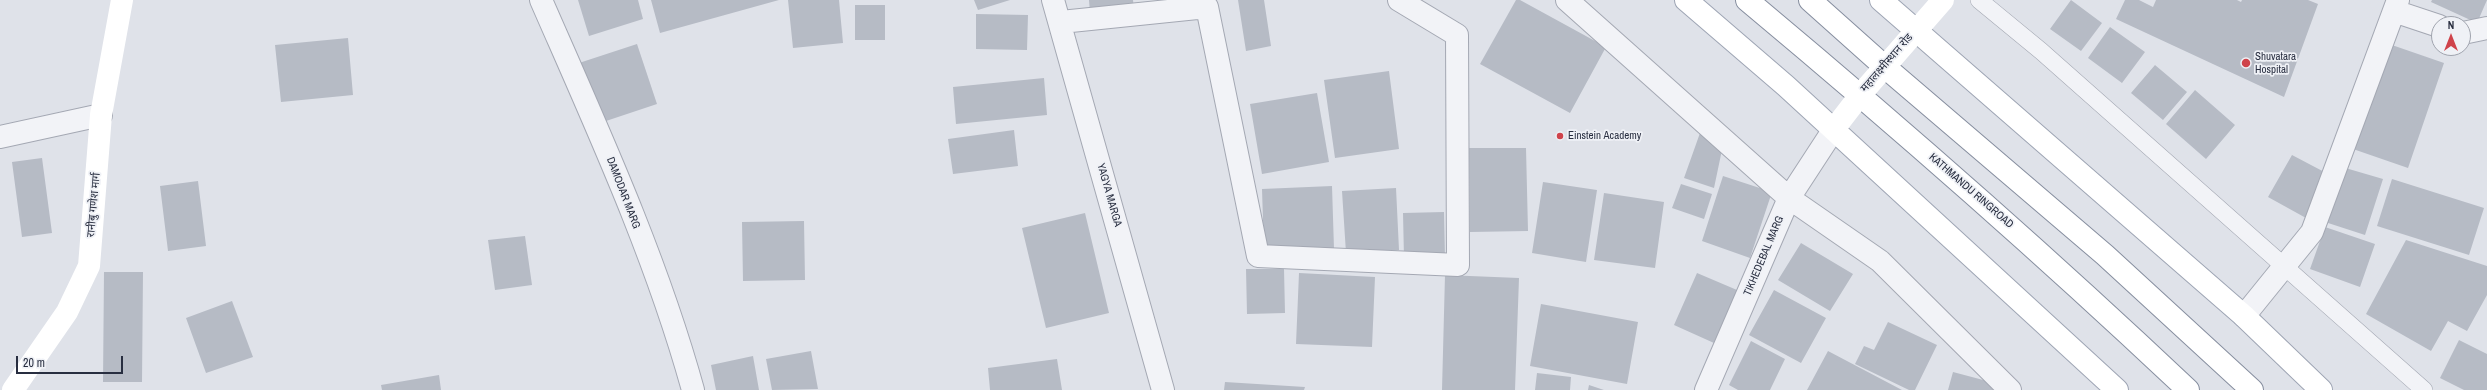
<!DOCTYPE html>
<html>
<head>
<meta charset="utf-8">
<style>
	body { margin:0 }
	#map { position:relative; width:2487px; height:390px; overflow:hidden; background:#dfe2e9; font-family:"Archivo Narrow",sans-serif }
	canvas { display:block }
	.north { position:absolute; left:2431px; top:16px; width:40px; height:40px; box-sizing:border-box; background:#eff1f6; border:1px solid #9fa3ad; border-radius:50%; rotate:0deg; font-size:11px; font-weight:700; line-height:16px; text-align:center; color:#282e40 }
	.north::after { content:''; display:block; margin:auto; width:14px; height:18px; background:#cf434b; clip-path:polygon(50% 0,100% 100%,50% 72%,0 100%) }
	.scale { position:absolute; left:16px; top:356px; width:107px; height:18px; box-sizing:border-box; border:2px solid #282e40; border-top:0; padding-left:5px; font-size:12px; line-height:14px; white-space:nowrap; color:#282e40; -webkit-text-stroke:3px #eff1f6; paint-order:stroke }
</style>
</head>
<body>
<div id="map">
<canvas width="2487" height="390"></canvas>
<div class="north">N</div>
<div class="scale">20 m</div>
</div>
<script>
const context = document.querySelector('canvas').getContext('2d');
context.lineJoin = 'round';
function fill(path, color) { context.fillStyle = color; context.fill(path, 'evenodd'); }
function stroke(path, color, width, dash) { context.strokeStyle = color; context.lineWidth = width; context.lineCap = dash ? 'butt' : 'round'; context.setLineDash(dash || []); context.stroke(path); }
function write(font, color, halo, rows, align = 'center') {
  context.font = font + ' "Archivo Narrow","Noto Sans Devanagari",sans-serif'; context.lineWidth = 3.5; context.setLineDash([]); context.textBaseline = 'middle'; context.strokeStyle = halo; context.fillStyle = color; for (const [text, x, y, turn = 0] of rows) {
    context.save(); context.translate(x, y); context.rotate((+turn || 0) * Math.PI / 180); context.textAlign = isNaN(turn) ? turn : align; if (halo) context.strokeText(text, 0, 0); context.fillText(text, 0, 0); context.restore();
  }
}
const building = new Path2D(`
	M578 0H638L643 19 589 36Z
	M651 0H779L660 33Z
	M788 0H839L843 43 793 48Z
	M974 0H1010L978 10Z
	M1089 0H1133L1134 9 1090 13Z
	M1238 0H1264L1271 46 1246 51Z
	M1516 0H1520L1606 47 1570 113 1480 64Z
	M2071 0 2102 23 2081 51 2050 29Z
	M2125 0H2139L2153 7 2156 0H2237L2241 2 2242 0H2308L2318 4 2284 97 2116 19Z
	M2432 0H2487L2477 23 2431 2Z
	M855 5H885V40H855Z
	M976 14 1028 15 1027 50 976 49Z
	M2110 27 2145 52 2122 83 2088 58Z
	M348 38 353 95 281 102 275 45Z
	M637 44 657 104 600 123 579 63Z
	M2389 44 2444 63 2408 168 2353 149Z
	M2155 65 2187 92 2163 120 2131 93Z
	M1389 71 1399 149 1335 158 1324 80Z
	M1044 78 1047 115 956 124 953 87Z
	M2195 90 2235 125 2206 159 2166 124Z
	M1317 93 1329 162 1262 174 1250 104Z
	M1014 130 1018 166 953 174 948 139Z
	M1700 133 1723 145 1714 188 1684 178Z
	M1469 148H1526L1528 231 1470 232Z
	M2292 155 2330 175 2306 218 2268 197Z
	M42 158 52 233 22 237 12 162Z
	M2342 167 2383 179 2365 235 2325 222Z
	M1723 176 1772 192 1750 258 1702 241Z
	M2392 179 2484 208 2469 255 2377 226Z
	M198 181 206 246 168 251 160 186Z
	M1543 182 1597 190 1586 262 1532 253Z
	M1681 184 1712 194 1704 219 1672 208Z
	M1332 186 1334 249 1264 251 1262 189Z
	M1396 188 1399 250 1346 253 1342 191Z
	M1604 193 1664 202 1655 268 1594 260Z
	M1444 212 1445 258H1404L1403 213Z
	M1085 213 1109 313 1046 328 1022 228Z
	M804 221 805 280 743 281 742 222Z
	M2325 227 2375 244 2360 287 2310 269Z
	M525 236 532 285 495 290 488 240Z
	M2406 240 2487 266V295L2467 331 2448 321 2431 351 2366 314Z
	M1801 243 1853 274 1830 311 1778 280Z
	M1246 269H1284L1285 313 1247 314Z
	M104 272H143L142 382H103Z
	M1299 273 1375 277 1372 347 1296 344Z
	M1697 273 1737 290 1714 343 1674 325Z
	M1445 275 1519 278 1515 390H1442Z
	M1774 290 1826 318 1801 363 1749 335Z
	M232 301 253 357 206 373 186 318Z
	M1541 304 1638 322 1627 384 1530 366Z
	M1888 322 1937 345 1915 390H1909L1855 364 1864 346 1874 350Z
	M2459 340 2487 354V390H2464L2440 378Z
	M1751 341 1785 359 1770 390H1738L1729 385Z
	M811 351 818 389 772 390 766 359Z
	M1828 351 1902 390H1807Z
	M753 356 759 390H716L711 365Z
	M1057 359 1062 390H990L988 368Z
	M1953 372 2002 385 2001 390H1948Z
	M1537 373 1571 377 1570 390H1535Z
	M439 375 441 390H382L381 385Z
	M1225 382 1305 387 1304 390H1224Z
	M1589 385 1604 390H1588Z`);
const lane = new Path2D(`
	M1979 0 2041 51 2424 390`);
const street = new Path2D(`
	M541 0C597 128 656 256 693 390
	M1053 0 1163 390
	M1567 0 1789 198 1880 261 2010 390
	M2394 11 2439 26
	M1061 22 1207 7 1258 256 1458 265 1457 35 1399 0
	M2463 33 2487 28
	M0 137 101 115
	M2244 316 2312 232 2398 0
	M1706 390 1789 198 1834 129`);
const secondary = new Path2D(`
	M1834 129 1861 94 1943 0
	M13 390 67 312 89 266 101 115 122 0`);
const primary = new Path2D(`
	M1686 0 1786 86 2117 390
	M1881 0 2244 316 2321 390`);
const highway = new Path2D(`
	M1747 0C1898 126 2045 255 2188 390
	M1810 0 1885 67 2105 255 2252 390`);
const markers = [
	[2246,63,5,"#cf434b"],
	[1560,136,4,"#cf434b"]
];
const poiNames = [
	["Shuvatara",2255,57],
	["Hospital",2255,70],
	["Einstein Academy",1568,136]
];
const streetNames = [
	["महालक्ष्मीस्थान रोड",1887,63,-49],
	["KATHMANDU RINGROAD",1971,191,41],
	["DAMODAR MARG",623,193,69],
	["YAGYA MARGA",1109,195,74],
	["रानीबु गणेश मार्ग",94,205,-85],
	["TIKHEDEBAL MARG",1764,256,-67]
];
fill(building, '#b6bbc5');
stroke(lane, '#a4a8b3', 18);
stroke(street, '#a4a8b3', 24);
stroke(primary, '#9ea5b4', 24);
stroke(highway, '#868e9f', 24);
stroke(lane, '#f2f3f7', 17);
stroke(street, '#f2f3f7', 22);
stroke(secondary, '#fff', 22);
stroke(primary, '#fff', 22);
stroke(highway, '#fff', 22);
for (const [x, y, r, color] of markers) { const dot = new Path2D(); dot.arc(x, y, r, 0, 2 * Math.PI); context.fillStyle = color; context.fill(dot); stroke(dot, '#eff1f6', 1.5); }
write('11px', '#282e40', '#eff1f6', poiNames, 'left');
write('11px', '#282e40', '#eff1f6', streetNames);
</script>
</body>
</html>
